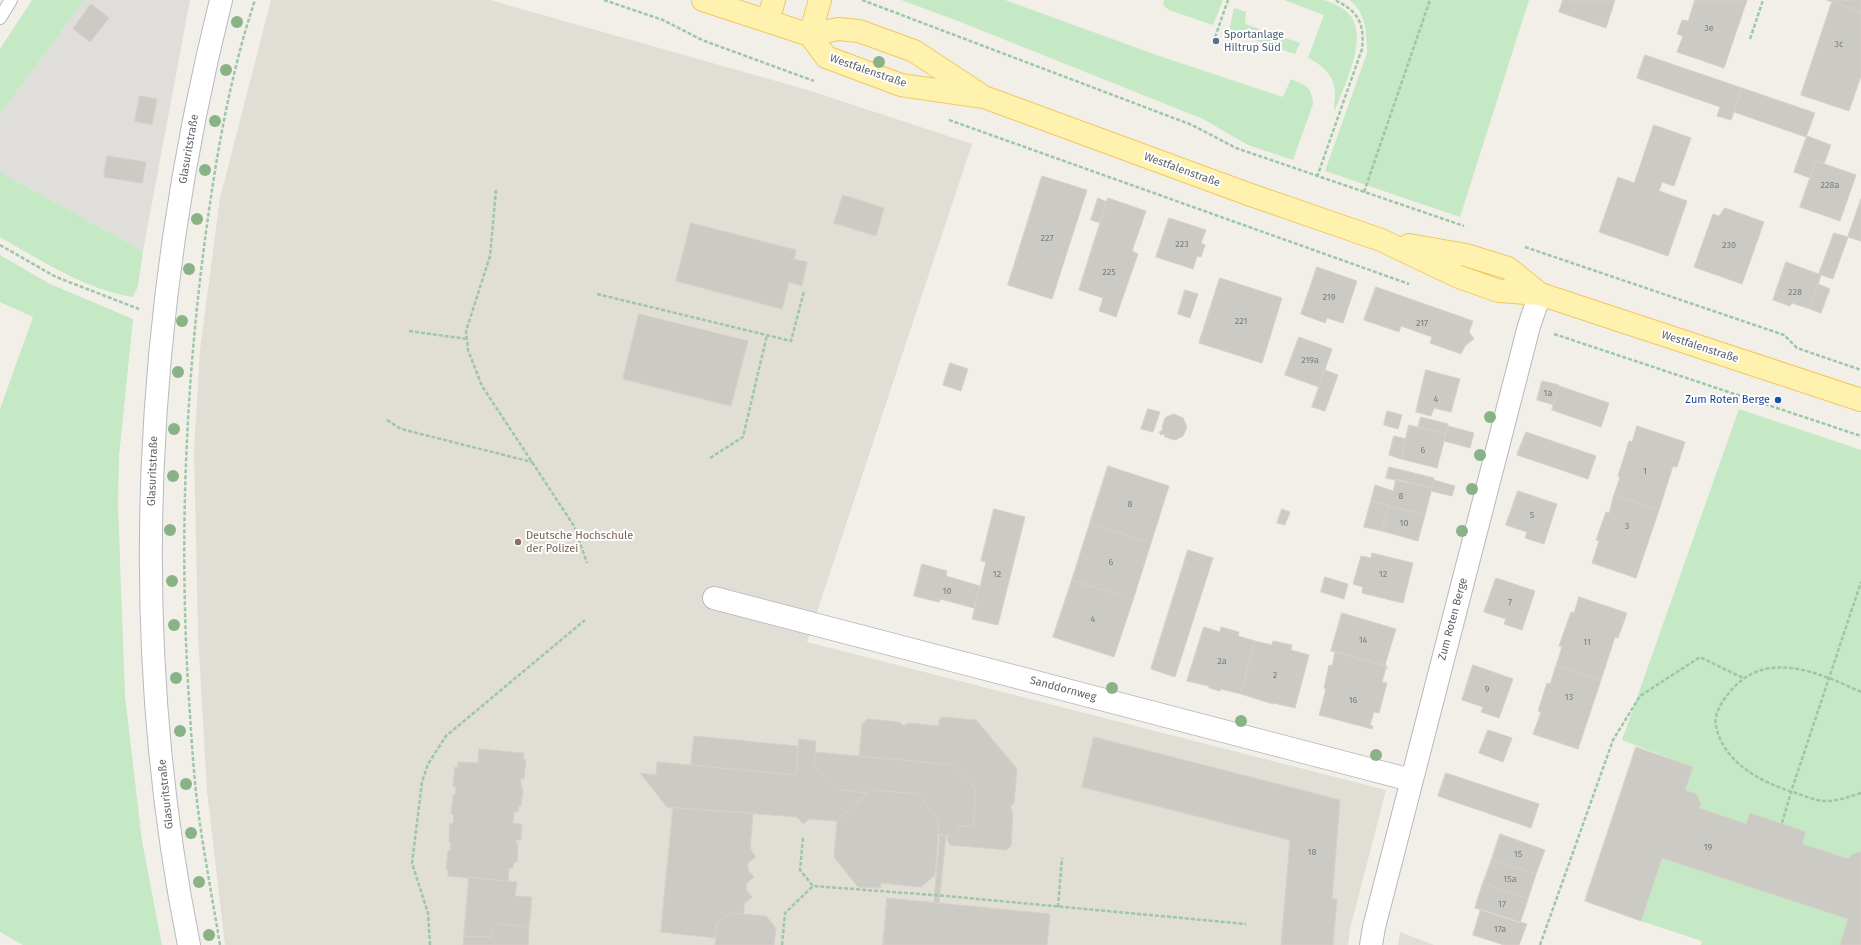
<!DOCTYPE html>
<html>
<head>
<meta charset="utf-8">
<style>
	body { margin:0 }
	canvas { display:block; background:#f1efe8 }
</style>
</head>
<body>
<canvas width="1861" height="945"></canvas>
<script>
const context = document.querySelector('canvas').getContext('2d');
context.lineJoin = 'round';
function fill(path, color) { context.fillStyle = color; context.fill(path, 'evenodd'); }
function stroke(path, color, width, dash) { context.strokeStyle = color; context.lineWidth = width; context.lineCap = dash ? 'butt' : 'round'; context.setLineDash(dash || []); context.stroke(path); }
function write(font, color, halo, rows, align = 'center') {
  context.font = font + ' "Fira Sans",sans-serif'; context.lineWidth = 4; context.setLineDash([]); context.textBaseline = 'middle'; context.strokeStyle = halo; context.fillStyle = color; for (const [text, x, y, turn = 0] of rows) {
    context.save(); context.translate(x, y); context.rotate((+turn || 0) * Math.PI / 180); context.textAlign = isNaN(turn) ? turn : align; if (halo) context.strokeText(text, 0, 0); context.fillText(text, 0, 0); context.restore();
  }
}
const industrial = new Path2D(`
	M84 0H190L143 251 0 172V115Z`);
const education = new Path2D(`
	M271 0H490L811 91 972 144 807 642 1386 790 1350 929 1348 945H225L207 791 198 635 194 450 200 350 220 198Z
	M1400 932 1434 945H1398Z`);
const green = new Path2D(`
	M32 0H84L0 115V49Z
	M901 0H1005L1162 57 1283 97 1291 79C1305 86 1312 85 1313 104L1293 160 1248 145 1203 119 958 21Z
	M1164 0H1223L1213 25 1169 10 1163 5Z
	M1284 0C1297 0 1311 0 1324 0 1329 1 1334 4 1338 6 1377 24 1345 82 1335 111 1333 105 1335 101 1335 95 1335 76 1324 66 1308 58L1324 15Z
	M1349 0H1529L1460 217 1325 171 1367 53C1367 35 1366 11 1349 0Z
	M1234 8 1246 12 1245 24 1300 43 1295 54 1229 31Z
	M0 172 143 251 138 286 133 297C89 291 38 259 0 237Z
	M0 255 50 284 133 319 119 456 118 506 125 696 142 841 162 945H23L0 932V409L33 317 0 302Z
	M1739 409 1861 450V851L1851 855 1849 859 1802 844 1806 833 1750 813 1746 824 1699 808 1701 803 1696 794 1685 790 1693 767 1622 740Z
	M1662 858 1848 919 1840 945H1701L1702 941 1641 921Z`);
const building = new Path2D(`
	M1563 0H1615L1606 28 1559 12Z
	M1695 0H1747L1724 68 1677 52 1683 36 1677 34 1682 20 1688 21Z
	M1827 0H1861V12L1832 2Z
	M1832 2 1861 12V76L1849 111 1801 95Z
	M91 4 109 18 90 42 73 29Z
	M1645 55 1742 88 1731 120 1717 116 1720 107 1637 78Z
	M1742 88 1815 113 1806 137 1734 112Z
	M140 96 157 99 152 125 135 121Z
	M1654 125 1691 138 1674 186 1662 182 1659 191 1687 201 1668 256 1599 232 1618 177 1634 183Z
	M1807 136 1831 145 1824 164 1816 161 1810 178 1794 172Z
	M107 156 146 162 142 183 104 177Z
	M1816 161 1856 175 1840 221 1800 207Z
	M1042 176 1087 190 1052 299 1008 285Z
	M843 195 884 208 876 236 834 223Z
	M1098 198 1107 202 1100 223 1091 220Z
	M1108 198 1146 211 1132 251 1138 254 1116 317 1099 311 1103 298 1079 290Z
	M1861 199V241L1848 237Z
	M1725 208 1764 222 1742 284 1694 267 1713 214 1719 216Z
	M1169 218 1206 230 1201 243 1205 245 1201 257 1197 256 1193 269 1156 257Z
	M691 223 796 250 794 259 807 262 802 286 789 282 782 309 676 281Z
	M1834 233 1848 237 1833 279 1819 274Z
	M1786 262 1821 275 1810 309 1792 303 1790 306 1773 300Z
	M1317 267 1357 281 1343 323 1327 318 1325 323 1301 314Z
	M1220 278 1282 298 1262 363 1199 343Z
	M1818 284 1830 289 1821 313 1810 309Z
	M1376 287 1473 321 1469 332 1474 339 1465 346 1461 354 1430 343 1432 337 1401 326 1399 332 1364 320Z
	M1185 290 1198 294 1190 318 1178 314Z
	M639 314 748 341 731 406 623 379Z
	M1299 337 1332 349 1319 387 1285 375Z
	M950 363 968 369 961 391 943 385Z
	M1325 370 1338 375 1325 411 1312 407Z
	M1426 370 1460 379 1451 412 1434 408 1431 416 1416 412Z
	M1542 381 1559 385 1554 405 1537 400Z
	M1559 386 1609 403 1601 427 1552 410Z
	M1148 409 1160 412 1153 432 1141 429Z
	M1387 411 1402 415 1398 429 1384 425Z
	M1174 414 1183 418 1187 427 1183 436 1175 440 1165 437 1164 434 1161 435 1159 432 1163 430 1162 428 1165 418Z
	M1421 417 1448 424 1446 434 1418 427Z
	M1409 425 1446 434 1437 468 1401 459Z
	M1448 426 1474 433 1470 448 1444 441Z
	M1637 426 1685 442 1677 467 1673 466 1659 510 1614 495 1620 477 1618 476 1629 441 1632 442Z
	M1526 432 1596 456 1588 479 1517 455Z
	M1394 436 1406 439 1401 459 1389 455Z
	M1108 466 1169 486 1151 543 1090 523Z
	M1389 467 1434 478 1432 488 1386 478Z
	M1396 479 1432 488 1425 515 1371 501 1375 485 1393 491Z
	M1434 480 1455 486 1452 496 1431 491Z
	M1518 491 1557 504 1544 544 1525 538 1527 532 1506 525Z
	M1614 495 1659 510 1636 578 1592 563 1599 541 1596 540 1606 512 1609 513Z
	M1371 501 1389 506 1382 531 1364 527Z
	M1389 506 1425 515 1418 541 1382 531Z
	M994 509 1025 517 998 625 972 619 986 562 981 561Z
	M1282 509 1290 512 1285 525 1277 523Z
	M1090 523 1151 543 1133 600 1072 580Z
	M1188 550 1213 558 1175 677 1151 669Z
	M1372 553 1413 563 1403 603 1362 593 1363 587 1353 584 1361 556 1371 558Z
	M922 564 947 571 946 576 980 586 974 608 940 599 939 602 914 596Z
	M1325 577 1348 584 1344 599 1321 592Z
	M1496 578 1535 591 1522 630 1504 624 1506 619 1484 612Z
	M1072 580 1133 600 1114 657 1053 637Z
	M1579 597 1627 613 1618 638 1615 637 1601 680 1556 666 1562 647 1559 646 1571 612 1574 613Z
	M1342 613 1396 629 1385 665 1387 666 1331 651Z
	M1204 627 1220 632 1221 627 1239 632 1238 636 1255 641 1241 694 1221 689 1220 691 1209 688V686L1187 681Z
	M1255 641 1272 645 1273 641 1292 645 1291 650 1309 655 1295 708 1273 703V704L1241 694Z
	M1333 651 1385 666 1388 669 1386 668 1382 682 1387 683 1379 713 1374 712 1370 725 1373 726 1372 729 1319 715 1326 689 1324 688 1329 665 1332 666 1335 653Z
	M1473 665 1513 679 1499 718 1481 712 1483 707 1462 700Z
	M1556 666 1601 680 1578 749 1533 734 1541 712 1538 711 1547 683 1550 684Z
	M943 717 976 720 1017 769 1014 803 1010 807 1013 813 1011 846 1006 850 950 845 947 840V835L952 837 957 831 958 826H973L976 790 954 765 859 756 862 724 867 719 899 722 903 726 909 723 939 726V720Z
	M1488 730 1512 738 1503 762 1479 753Z
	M694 736 798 746 796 775 691 765Z
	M1094 737 1340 800 1332 899H1337L1333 945H1281L1290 840 1082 787Z
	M799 739 816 741 814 766 835 789 867 793 837 821 810 819 803 824 797 817 667 807 640 773 656 775 657 762 796 775Z
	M1636 747 1693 767 1685 790 1696 794 1701 803 1699 808 1746 824 1750 813 1806 832 1802 844 1849 859 1851 855 1861 851V945H1840L1848 919 1662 858 1641 921 1585 901Z
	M479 749 524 753 523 759 526 760 524 779 521 778V787L523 788 521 806H519L518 812H514L513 823 522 824 521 840H516V843H518L517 862H514L513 868H509L508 881 448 876V870H446L448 851H450L451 842H449L450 823 453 824 454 815 451 814 453 795H455L456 787 453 786 455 767H458V762L478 763Z
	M815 752 954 765 976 790 973 826H958L957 831 952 837 938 834 939 820 918 794 871 790 867 793 835 789 814 766Z
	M1446 773 1539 804 1531 828 1438 796Z
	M871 790 918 794 939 820 935 875 921 887 881 883 880 888 858 887 834 857 837 821Z
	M673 808 753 813 750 849 756 857 748 863V870L754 877 747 883 746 890 752 897 744 904V914L730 913 717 923 716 938 661 932Z
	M1500 834 1545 850 1536 874 1492 859Z
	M940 835H946L939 904 934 903Z
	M1492 859 1536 874 1528 899 1483 883Z
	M469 877 517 882 515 896 532 897 529 927 500 924 491 932 492 937 464 936Z
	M1483 883 1528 899 1520 923 1475 908Z
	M887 898 1050 914 1047 945H883Z
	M1481 909 1527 924 1519 945H1504L1473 935Z
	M730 913 766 916 776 928 774 945H715L717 923Z
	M500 924 529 927 528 945H463L464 936 492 937 491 932Z`);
const path = new Path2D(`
	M604 0 663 20 702 40 814 81
	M862 0 1192 125 1236 148 1464 226
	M1750 39 1763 0
	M1213 43 1228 0
	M949 120 1409 284
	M1317 177 1362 49C1365 24 1358 10 1334 0
	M496 190 490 256 466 331 468 350 482 386 574 526 587 563
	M1364 192 1430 0
	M0 245 56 277 139 309
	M1525 247 1784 335 1797 348 1861 370
	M597 294 791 341 804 291
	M409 331 467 339
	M1554 334 1861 436
	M387 420 401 429 532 462
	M710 458 743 437 767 335
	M1861 692C1818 672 1764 648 1729 693 1722 701 1713 716 1716 726 1724 765 1765 784 1799 794 1807 797 1817 801 1826 801 1838 801 1849 797 1861 793
	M1782 823 1791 792 1861 582
	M803 838 800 870 813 886 946 896 1246 924
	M1058 907 1062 858
	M220 945C213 902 205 860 199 817 193 773 191 728 188 684 180 542 185 403 202 263 213 175 227 84 255 0
	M430 945 428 913 412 863 422 782 428 764 446 736 585 620
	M782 945 785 913 813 886
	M1540 945 1613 740 1640 696 1700 657 1743 678`);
const lane = new Path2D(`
	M0 18 11 0`);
const street = new Path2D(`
	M714 598 1411 780
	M1371 945 1374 927 1529 326 1540 294`);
const secondary = new Path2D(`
	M189 945C126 634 144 307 221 0`);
const primary = new Path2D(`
	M703 0 810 35 838 29 859 31 914 51 978 93
	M768 21 774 0
	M810 35 826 57 901 85 984 97 1248 194 1381 240 1459 277 1499 291 1540 294 1861 400
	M810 35 820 0
	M1409 245 1466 255 1508 268 1540 294`);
const trees = [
	[237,22],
	[879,62],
	[226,70],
	[215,121],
	[205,170],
	[197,219],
	[189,269],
	[182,321],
	[178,372],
	[1490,417],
	[174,429],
	[1480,455],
	[173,476],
	[1472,489],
	[170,530],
	[1462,531],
	[172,581],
	[174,625],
	[176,678],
	[1112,688],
	[1241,721],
	[180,731],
	[1376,755],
	[186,784],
	[191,833],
	[199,882],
	[209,935]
];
const markers = [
	[1216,41,4,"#5c6f8a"],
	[1778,400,4,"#1a4fb4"],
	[518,542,4,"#8d6e63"]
];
const numberNames = [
	["3e",1709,28],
	["3c",1839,44],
	["228a",1830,185],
	["227",1047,238],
	["223",1182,244],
	["230",1729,245],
	["225",1109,272],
	["228",1795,292],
	["219",1329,297],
	["221",1241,321],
	["217",1422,323],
	["219a",1310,360],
	["1a",1548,393],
	["4",1436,399],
	["6",1423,450],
	["1",1645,471],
	["8",1401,496],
	["8",1130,504],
	["5",1532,515],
	["10",1404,523],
	["3",1627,526],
	["6",1111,562],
	["12",997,574],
	["12",1383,574],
	["10",947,591],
	["7",1510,602],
	["4",1093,619],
	["14",1363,640],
	["11",1587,642],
	["2a",1222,661],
	["2",1275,675],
	["9",1487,689],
	["13",1569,697],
	["16",1353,700],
	["19",1708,847],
	["18",1312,852],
	["15",1518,854],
	["15a",1510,879],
	["17",1502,904],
	["17a",1500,929]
];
const serviceNames = [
	["Sportanlage",1224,35],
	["Hiltrup Süd",1224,48]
];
const streetNames = [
	["Westfalenstraße",868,71,19],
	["Glasuritstraße",189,149,-80],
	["Westfalenstraße",1182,170,20],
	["Westfalenstraße",1700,347,18],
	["Glasuritstraße",153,471,-88],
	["Zum Roten Berge",1453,619,-75],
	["Sanddornweg",1063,689,15],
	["Glasuritstraße",166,794,-96]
];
const transitNames = [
	["Zum Roten Berge",1770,400]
];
const educationNames = [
	["Deutsche Hochschule",526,536],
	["der Polizei",526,549]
];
fill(industrial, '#e0deda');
fill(education, '#e1ded6');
fill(green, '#c5e8c5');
fill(building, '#cccac5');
stroke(building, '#d6d1c6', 1);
stroke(lane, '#b5b8bc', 14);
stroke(street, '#b5b8bc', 24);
stroke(secondary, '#b6babf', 24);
stroke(primary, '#f2c960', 24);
stroke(path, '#9cc7a9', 2.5, [4, 2]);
stroke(lane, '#fff', 12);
stroke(street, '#fff', 22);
stroke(secondary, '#fff', 22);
stroke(primary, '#fff2af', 22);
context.fillStyle = '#89b387';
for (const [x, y] of trees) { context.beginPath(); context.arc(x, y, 6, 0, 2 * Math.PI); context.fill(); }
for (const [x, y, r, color] of markers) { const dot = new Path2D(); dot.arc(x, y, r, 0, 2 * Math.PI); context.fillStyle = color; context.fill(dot); stroke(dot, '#fff', 1.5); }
write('9px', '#7a7d7f', null, numberNames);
write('11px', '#4e5e75', '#fff', serviceNames, 'left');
write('11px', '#5f6368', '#fff', streetNames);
write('11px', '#164399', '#fff', transitNames, 'right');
write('11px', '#785e54', '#fff', educationNames, 'left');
</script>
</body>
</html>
